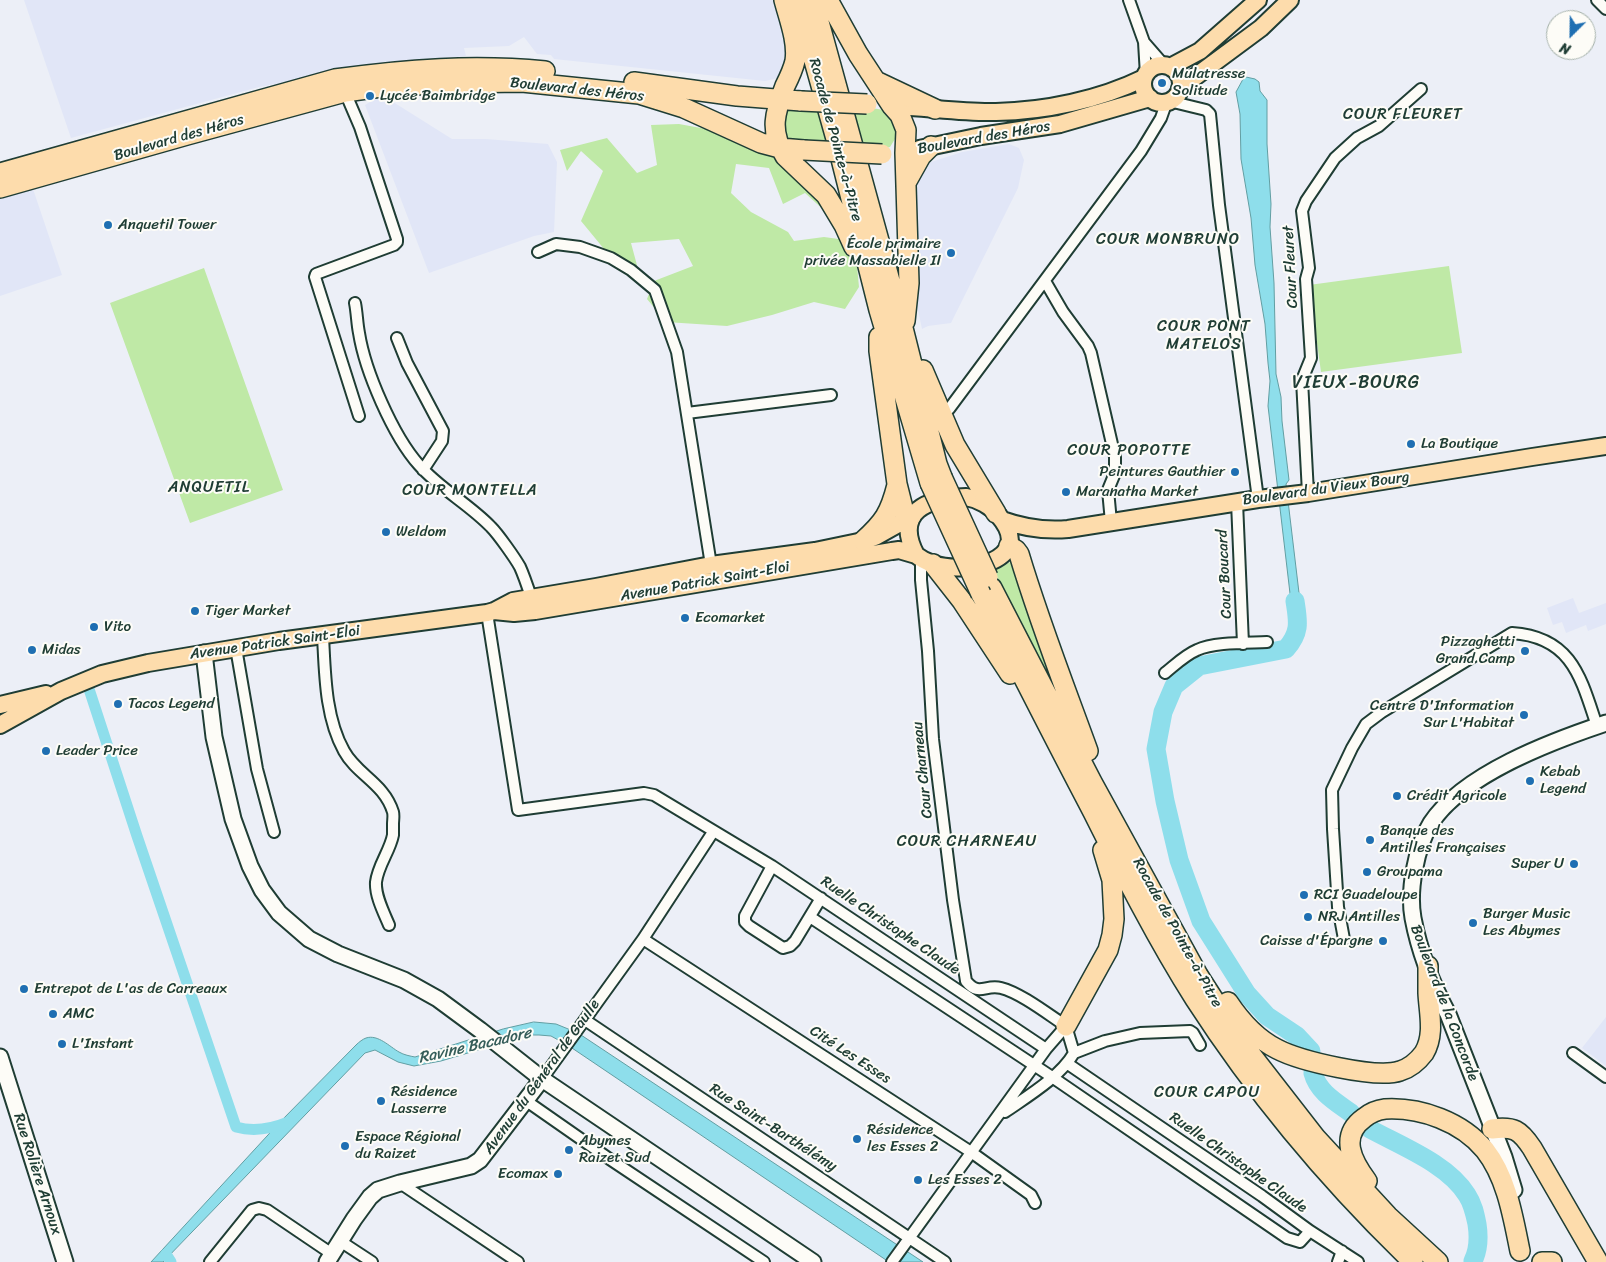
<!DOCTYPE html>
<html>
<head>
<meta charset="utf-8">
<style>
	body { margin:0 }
	#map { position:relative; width:1606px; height:1262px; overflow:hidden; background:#eceff7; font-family:Sriracha,sans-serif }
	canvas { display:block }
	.north { position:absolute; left:1546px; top:10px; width:50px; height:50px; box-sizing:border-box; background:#fdfcf7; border:1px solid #a4b0a9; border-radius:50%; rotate:203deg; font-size:14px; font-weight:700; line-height:20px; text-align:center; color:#1f3d34 }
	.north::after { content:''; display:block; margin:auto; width:18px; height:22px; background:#1f6fb2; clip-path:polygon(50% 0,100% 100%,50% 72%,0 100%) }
</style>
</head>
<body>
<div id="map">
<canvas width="1606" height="1262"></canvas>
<div class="north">N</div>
</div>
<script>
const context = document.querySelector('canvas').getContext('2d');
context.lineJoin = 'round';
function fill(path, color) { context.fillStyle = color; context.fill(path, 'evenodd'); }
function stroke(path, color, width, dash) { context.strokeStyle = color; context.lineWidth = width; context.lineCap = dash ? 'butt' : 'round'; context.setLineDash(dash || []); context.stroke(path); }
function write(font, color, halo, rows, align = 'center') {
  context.font = font + ' Sriracha,sans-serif'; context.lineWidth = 4; context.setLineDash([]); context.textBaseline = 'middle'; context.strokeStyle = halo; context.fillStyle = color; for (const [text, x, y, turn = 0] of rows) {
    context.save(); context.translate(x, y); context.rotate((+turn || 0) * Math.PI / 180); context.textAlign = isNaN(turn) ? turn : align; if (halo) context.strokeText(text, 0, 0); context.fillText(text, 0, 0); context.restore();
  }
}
const built = new Path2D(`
	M24 0H778L790 42 783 74 778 78 765 81 554 59 551 55 537 54 524 37 509 46 464 48 466 56 391 63 259 87 71 138Z
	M382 95 452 139H486L548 144 557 162 554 232 534 236 429 273 365 105Z
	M1009 144 1019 148 1024 160 1018 188 951 323 928 326 922 329 918 310 914 181 925 164 962 152Z
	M33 189 62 275 0 296V199Z
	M1573 598 1579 613 1606 603V624L1588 631 1586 625 1566 633 1562 622 1553 625 1547 608Z
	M1606 1017V1066L1582 1048Z`);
const green = new Path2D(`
	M788 106 822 108 831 145 788 141 779 121Z
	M848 109C862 109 885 104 894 118 897 122 897 129 898 134L890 147 881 149 857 147Z
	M679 124 728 133 786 164 838 223 805 193 783 204 769 168 736 164 731 193 751 212 788 232 794 241 824 237 846 240 857 266 859 287 845 309 814 302 772 315 727 326 666 322 647 299 654 281 693 266 679 239 631 243 638 269 623 272 581 221 603 171 581 151 567 171 560 150 607 138 637 173 657 165 651 125Z
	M1449 266 1462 353 1321 372 1309 285Z
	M204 268 283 490 190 523 110 303Z
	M1012 561 1065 701 1058 700 994 571Z`);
const water = new Path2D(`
	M1246 77 1255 79 1259 82 1260 91 1267 100V144L1271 204 1270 227 1274 283 1276 374 1281 397 1282 421 1289 480 1286 484 1302 618 1298 627 1293 619 1268 406 1270 381 1268 363 1265 324 1255 265 1251 218 1241 159 1240 114 1236 92 1242 81Z
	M534 1022 556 1024 578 1033 923 1262H889L569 1046 551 1036 539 1035H528L441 1061 414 1066 398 1062 375 1050 365 1053 163 1262H151L279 1123 356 1045C359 1042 363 1039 366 1038 378 1034 390 1047 399 1052 404 1055 410 1056 415 1057L503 1029Z`);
const canal = new Path2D(`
	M89 689 137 836 236 1127C254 1132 271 1129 288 1122
	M166 1254 171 1262`);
const river = new Path2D(`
	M1295 601C1298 621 1301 632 1286 649L1199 666 1174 686 1163 712 1156 749 1165 801 1179 860 1201 921 1247 994 1267 1016 1297 1036 1311 1051
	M1313 1073C1318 1092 1336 1102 1351 1113
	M1370 1129C1401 1146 1448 1164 1467 1195 1473 1204 1475 1214 1477 1224 1479 1237 1479 1249 1473 1261`);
const street = new Path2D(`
	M1129 0 1144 42 1164 65
	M1597 0 1606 9
	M1144 42 1146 75
	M345 92 360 127 397 239V242L394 245 316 274 315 277 359 416
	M1169 101 1206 110 1210 114 1219 205 1258 499
	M538 252 556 244 580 247 611 258 631 270 655 290 677 352 711 565
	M1045 281 1063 312 1088 346 1091 353 1115 457V473L1108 490 1111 522
	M355 303C357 313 357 323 359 333 365 371 393 436 419 465 440 489 469 504 491 527 498 534 515 558 520 567 525 578 529 591 533 603
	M397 338 407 363 443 431 442 441 423 470
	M949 409 1141 151 1161 118 1167 101
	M687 413 831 395
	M1308 493 1302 380 1304 375 1311 358 1306 279 1309 268 1302 211 1306 201 1335 158 1357 138 1379 126 1421 89
	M1237 502 1243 644
	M921 559V580L928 651 933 739 953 900 966 981C979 997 985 984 1001 988 1021 993 1049 1015 1066 1026
	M487 613 518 810 644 793 654 795 772 866 1046 1049
	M323 636C325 673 325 717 344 751 357 775 384 783 393 812 394 816 393 820 393 824 393 827 393 831 393 835 390 851 378 865 376 882 375 896 384 913 389 925
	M236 648 257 769 274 832
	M1165 673C1175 665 1185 655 1197 650 1214 642 1247 643 1267 642
	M772 866 745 916V922L749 926 783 948 790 946 795 941 821 898
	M810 917 1052 1077 1287 1238 1300 1242 1310 1231
	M643 939 971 1152 1031 1195 1035 1203
	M1344 939 1338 907 1333 829 1332 790 1352 748 1366 724 1382 712 1512 633C1572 637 1581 678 1597 726
	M585 1020 945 1262
	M1066 1026 1074 1053
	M1573 1053 1606 1077
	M1068 1064 1262 1196 1310 1231 1358 1262
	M542 1079 643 939 713 832
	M525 1100 611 1160 764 1262
	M1005 1112C1028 1096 1060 1077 1074 1053L1105 1041 1140 1033 1190 1031 1193 1033 1200 1045
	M400 1183 518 1262
	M340 1241 372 1262
	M210 1262 252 1210 259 1208 267 1210 332 1254
	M892 1262 1046 1049 1066 1026
	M1338 1262 1342 1251`);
const secondary = new Path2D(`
	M204 653 214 737 233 819 250 866 262 890 279 913 309 939 338 954 404 980 438 999 480 1030 542 1079 813 1262
	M0 1057 65 1262
	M1514 1190 1504 1157 1448 1014C1433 986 1419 950 1413 918 1408 890 1416 847 1431 823 1463 774 1552 741 1606 723
	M327 1262 354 1219 370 1197 378 1190 400 1183 471 1166 480 1160 542 1079`);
const primary = new Path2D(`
	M1143 84a19 19 0 1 1 38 0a19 19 0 1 1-38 0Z
	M1170 67 1200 51 1258 0
	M1180 88 1261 28 1290 0
	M892 106C927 107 961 113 996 112 1045 111 1099 100 1144 78
	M919 149 981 136 1060 124 1150 98
	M966 497C978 499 991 506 999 516 1037 561 965 575 933 564 927 562 921 559 916 555 893 511 928 498 966 497Z
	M1002 520C1024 528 1045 531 1068 529L1258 499 1308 493 1439 472 1532 457 1606 446
	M494 611 514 613 535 611 892 551 899 550 916 555
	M0 705 46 694
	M0 725 61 691 102 674 148 663 279 641 487 613 494 611 513 601 596 587 711 565 815 551 863 541 875 537 900 523 909 522`);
const highway = new Path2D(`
	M784 0C789 19 798 42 795 61 793 70 789 78 785 86 775 112 769 131 785 156L826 195 844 225 854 247
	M797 0 836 139 879 310 930 483
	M813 0 904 332 937 464 942 477
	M828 0 858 54 892 106 900 115 906 130 905 153 909 283 905 321
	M634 82 737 96 801 101
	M878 82 935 109
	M0 173 335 79C406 69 474 64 545 71
	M907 181 921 156 931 146
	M0 188 187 135 345 92 381 87 452 83 522 82 639 94 684 108 761 143 780 148 804 150
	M879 337V351L897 484 904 512 911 516
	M923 370 955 445 996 513
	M863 541C884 522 890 513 897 485
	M1009 546 1016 550 1019 554C1039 621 1064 685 1088 751
	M933 564 962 601 1010 674
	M992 588 1092 782 1198 975 1239 1039 1316 1138 1388 1216 1438 1262
	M981 594C1018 667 1055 740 1093 812 1125 876 1157 939 1195 999 1257 1095 1331 1183 1413 1262
	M1228 1002C1240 1020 1257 1039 1277 1049 1300 1061 1376 1079 1400 1071 1410 1068 1418 1061 1424 1053 1435 1035 1429 1013 1428 993 1428 984 1428 975 1428 966
	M1066 1026 1108 950 1112 935 1114 919 1112 880 1103 850
	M1492 1129C1514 1126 1520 1130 1532 1148L1598 1262
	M1367 1181C1352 1161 1339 1136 1364 1118 1370 1113 1377 1110 1385 1109 1421 1107 1462 1122 1485 1150 1507 1178 1513 1217 1520 1251
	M1542 1262H1552`);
const highwayBridge = new Path2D(`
	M801 101 867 104
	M804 150 882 154
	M942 477 988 577
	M930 483 981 594`);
const markers = [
	[1162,83,5,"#1f6fb2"],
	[370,96,5,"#1f6fb2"],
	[108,225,5,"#1f6fb2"],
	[951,253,5,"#1f6fb2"],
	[1411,444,5,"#1f6fb2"],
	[1235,472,5,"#1f6fb2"],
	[1066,492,5,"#1f6fb2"],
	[386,532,5,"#1f6fb2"],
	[195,611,5,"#1f6fb2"],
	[685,618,5,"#1f6fb2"],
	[94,627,5,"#1f6fb2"],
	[32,650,5,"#1f6fb2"],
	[1525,651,5,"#1f6fb2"],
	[118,704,5,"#1f6fb2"],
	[1524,715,5,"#1f6fb2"],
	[46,751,5,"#1f6fb2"],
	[1530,781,5,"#1f6fb2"],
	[1397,796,5,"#1f6fb2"],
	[1370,840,5,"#1f6fb2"],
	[1574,864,5,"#1f6fb2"],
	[1367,872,5,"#1f6fb2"],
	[1304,895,5,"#1f6fb2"],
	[1308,917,5,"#1f6fb2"],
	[1473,923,5,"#1f6fb2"],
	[1383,941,5,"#1f6fb2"],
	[24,989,5,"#1f6fb2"],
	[53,1014,5,"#1f6fb2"],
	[62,1044,5,"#1f6fb2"],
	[381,1101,5,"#1f6fb2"],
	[857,1139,5,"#1f6fb2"],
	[345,1146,5,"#1f6fb2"],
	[569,1150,5,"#1f6fb2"],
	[558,1174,5,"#1f6fb2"],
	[918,1180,5,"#1f6fb2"]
];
const poiNames = [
	["Mulatresse",1172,74],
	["Solitude",1172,91],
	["Lycée Baimbridge",380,96],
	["Anquetil Tower",118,225],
	["École primaire",941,244,"right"],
	["privée Massabielle II",941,261,"right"],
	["La Boutique",1421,444],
	["Peintures Gauthier",1225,472,"right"],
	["Maranatha Market",1076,492],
	["Weldom",396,532],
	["Tiger Market",205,611],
	["Ecomarket",695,618],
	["Vito",104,627],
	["Pizzaghetti",1515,642,"right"],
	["Grand Camp",1515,659,"right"],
	["Midas",42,650],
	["Tacos Legend",128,704],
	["Centre D'Information",1514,706,"right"],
	["Sur L'Habitat",1514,723,"right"],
	["Leader Price",56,751],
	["Kebab",1540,772],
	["Legend",1540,789],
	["Crédit Agricole",1407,796],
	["Banque des",1380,831],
	["Antilles Françaises",1380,848],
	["Super U",1564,864,"right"],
	["Groupama",1377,872],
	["RCI Guadeloupe",1314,895],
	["Burger Music",1483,914],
	["Les Abymes",1483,931],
	["NRJ Antilles",1318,917],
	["Caisse d'Épargne",1373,941,"right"],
	["Entrepot de L'as de Carreaux",34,989],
	["AMC",63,1014],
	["L'Instant",72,1044],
	["Résidence",391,1092],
	["Lasserre",391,1109],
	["Résidence",867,1130],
	["les Esses 2",867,1147],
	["Espace Régional",355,1137],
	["du Raizet",355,1154],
	["Abymes",579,1141],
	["Raizet Sud",579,1158],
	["Ecomax",548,1174,"right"],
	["Les Esses 2",928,1180]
];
const streetNames = [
	["Boulevard des Héros",577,90,6],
	["Boulevard des Héros",179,138,-16],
	["Boulevard des Héros",984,138,-10],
	["Rocade de Pointe-à-Pitre",835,140,75],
	["Cour Fleuret",1291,267,-93],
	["Boulevard du Vieux Bourg",1326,489,-8],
	["Cour Boucard",1225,574,-93],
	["Avenue Patrick Saint-Eloi",705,582,-10],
	["Avenue Patrick Saint-Eloi",275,643,-8],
	["Cour Charneau",923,770,-96],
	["Ruelle Christophe Claude",890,926,34],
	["Rocade de Pointe-à-Pitre",1177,933,61],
	["Boulevard de la Concorde",1444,1003,69],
	["Cité Les Esses",850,1055,33],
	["Avenue du Général de Gaulle",542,1077,-54],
	["Rue Saint-Barthélémy",773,1128,33],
	["Ruelle Christophe Claude",1238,1163,35],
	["Rue Rolière Arnoux",37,1174,72]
];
const neighbourhoodNames = [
	["COUR FLEURET",1403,115],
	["COUR MONBRUNO",1168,240],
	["COUR PONT",1204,327],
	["MATELOS",1204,345],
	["COUR POPOTTE",1129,451],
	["ANQUETIL",209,488],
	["COUR MONTELLA",470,491],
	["COUR CHARNEAU",967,842],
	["COUR CAPOU",1207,1093]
];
const waterNames = [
	["Ravine Bacadore",475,1046,-13]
];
const quarterNames = [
	["VIEUX-BOURG",1356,383]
];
fill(built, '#e1e6f7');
fill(green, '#bfe9a6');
fill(water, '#8edeeb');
stroke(water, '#629ea2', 1);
stroke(canal, '#8edeeb', 11);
stroke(river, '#8edeeb', 19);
stroke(street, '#1f3d34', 14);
stroke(secondary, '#1f3d34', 19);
stroke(primary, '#1f3d34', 20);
stroke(highway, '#1f3d34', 22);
stroke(street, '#fdfcf7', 10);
stroke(secondary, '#fdfcf7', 15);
stroke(primary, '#fddcac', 16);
stroke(highway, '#fddcac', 19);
stroke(highwayBridge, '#1f3d34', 22, []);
stroke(highwayBridge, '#fddcac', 19);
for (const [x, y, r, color] of markers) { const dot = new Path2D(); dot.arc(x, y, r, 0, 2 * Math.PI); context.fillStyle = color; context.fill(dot); stroke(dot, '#fdfcf7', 2); }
write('15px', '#1f3d34', '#fdfcf7', poiNames, 'left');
write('15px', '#1f3d34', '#fdfcf7', streetNames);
context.letterSpacing = '1px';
write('16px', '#1f3d34', '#fdfcf7', neighbourhoodNames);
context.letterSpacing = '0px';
write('italic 16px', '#355d59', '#fdfcf7', waterNames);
context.letterSpacing = '1px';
write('18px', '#1f3d34', '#fdfcf7', quarterNames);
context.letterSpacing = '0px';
</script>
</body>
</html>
